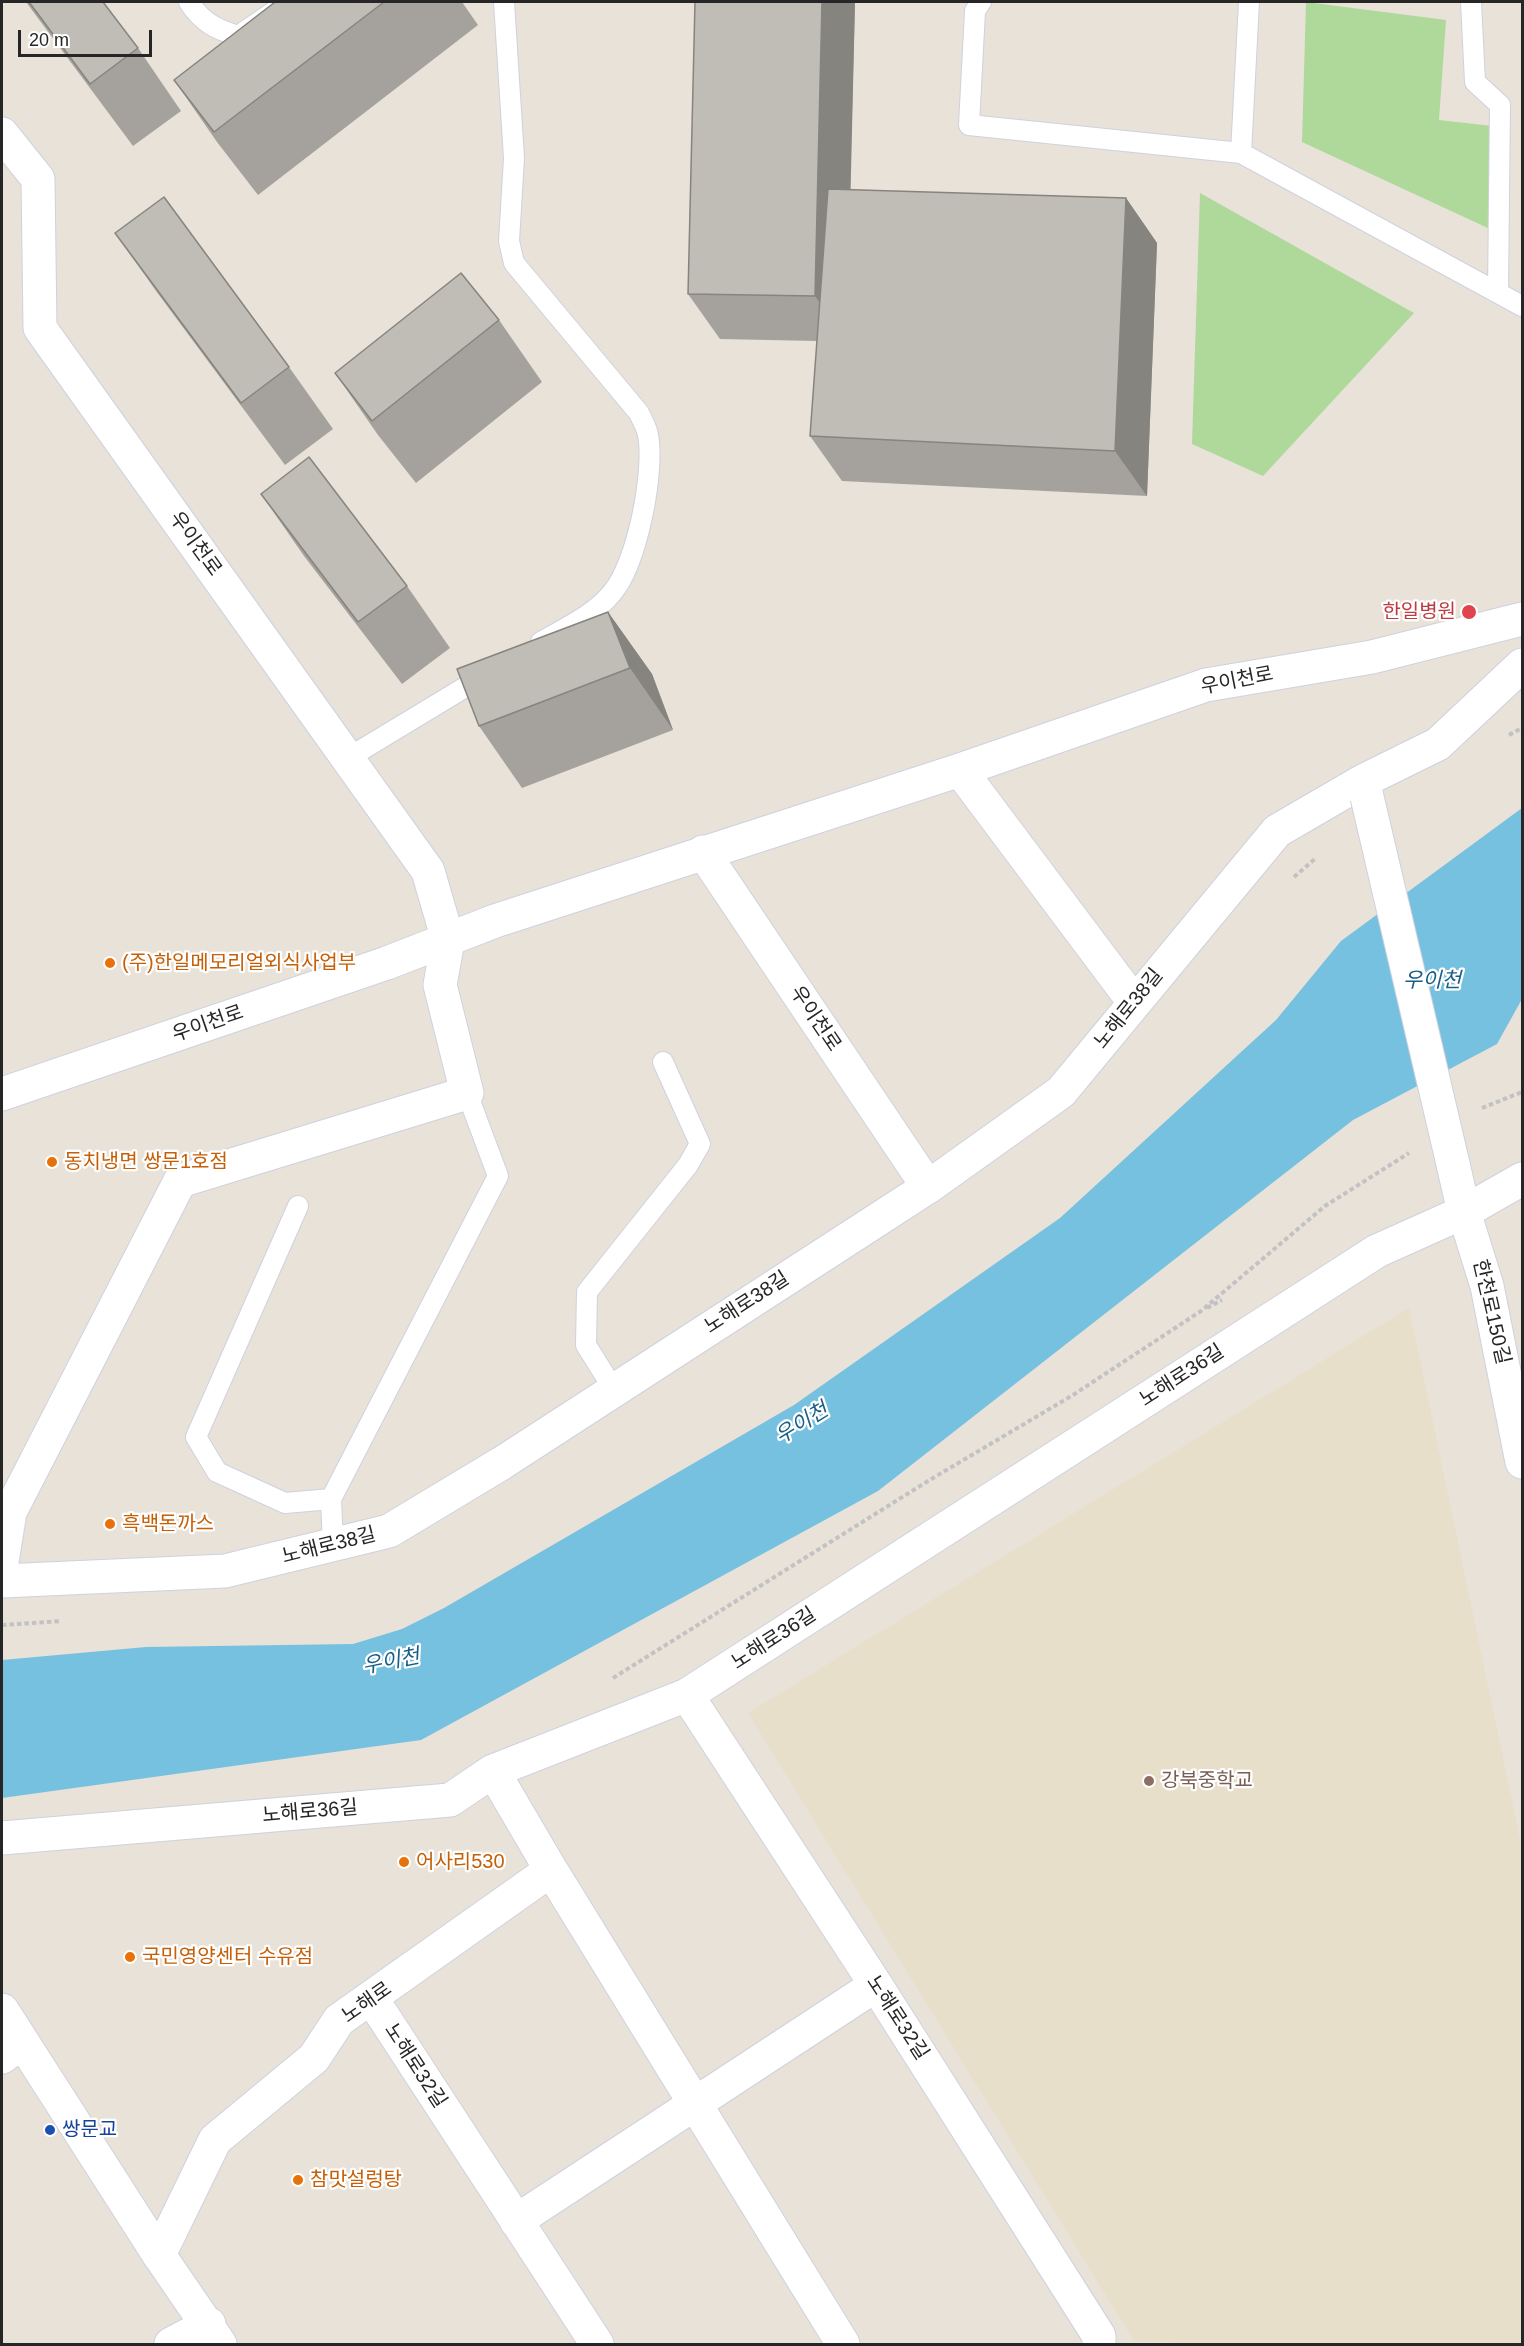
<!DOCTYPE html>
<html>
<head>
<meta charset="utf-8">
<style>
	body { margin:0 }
	#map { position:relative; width:1524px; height:2346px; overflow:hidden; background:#e8e2d9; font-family:Arial,sans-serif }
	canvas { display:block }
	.frame { position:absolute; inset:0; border:3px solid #262626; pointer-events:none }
	.scale { position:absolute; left:18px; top:30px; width:134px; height:27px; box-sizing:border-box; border:3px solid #262626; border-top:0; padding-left:8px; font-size:18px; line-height:21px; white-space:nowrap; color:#262626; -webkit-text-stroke:4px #fff; paint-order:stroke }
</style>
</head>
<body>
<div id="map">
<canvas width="1524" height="2346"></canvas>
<div class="frame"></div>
<div class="scale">20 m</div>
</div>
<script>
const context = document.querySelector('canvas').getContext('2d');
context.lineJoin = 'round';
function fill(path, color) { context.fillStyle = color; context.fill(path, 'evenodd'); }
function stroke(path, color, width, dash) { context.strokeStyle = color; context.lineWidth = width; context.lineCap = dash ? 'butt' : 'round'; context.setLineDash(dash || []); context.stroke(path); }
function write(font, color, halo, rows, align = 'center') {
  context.font = font + ' Arial,"Noto Sans KR",sans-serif'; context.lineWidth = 4.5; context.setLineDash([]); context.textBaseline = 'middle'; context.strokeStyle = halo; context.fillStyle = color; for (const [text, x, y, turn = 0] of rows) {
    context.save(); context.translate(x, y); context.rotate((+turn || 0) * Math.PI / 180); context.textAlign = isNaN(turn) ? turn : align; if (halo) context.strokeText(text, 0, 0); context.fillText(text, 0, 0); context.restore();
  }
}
const education = new Path2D(`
	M1409 1308 1522 1849V2344H1228L1134 2341 748 1713Z`);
const green = new Path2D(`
	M1306 2 1446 20 1439 120 1501 127 1490 229 1302 142Z
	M1200 193 1414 313 1263 476 1192 444Z`);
const water = new Path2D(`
	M1522 808V999L1497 1044 1353 1120 878 1491 421 1740 2 1798V1660L146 1647 353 1644 402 1629 444 1608 794 1405 1060 1218 1276 1020 1341 941Z`);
const path = new Path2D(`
	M1509 735 1522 728
	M1294 877 1316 858
	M1482 1108 1522 1092
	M1207 1308 1222 1300
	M2 1625 61 1621
	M613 1678 928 1481 1073 1395 1201 1311 1325 1206 1409 1153`);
const service = new Path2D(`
	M189 2C202 22 215 29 238 36L288 2
	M504 2 514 158 509 241 514 263 639 413C642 420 647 428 648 435 655 472 637 564 612 593 594 615 565 628 541 642
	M981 2 975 11 969 125 1241 153 1522 306
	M1471 2 1475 82 1500 105 1498 292
	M1241 153 1249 2
	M348 758 487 674
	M298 1206 196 1437 217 1472 285 1503 331 1499
	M614 1390 586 1345 587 1292 688 1165 700 1144 663 1062
	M333 1545 331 1499 498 1176 467 1093`);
const minor = new Path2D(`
	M2 134 38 179 40 328 428 871 448 940 440 985 467 1093 180 1181 10 1512 2 1562
	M960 770 1134 1002
	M1367 797 1363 781 1438 744 1522 665
	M703 852 928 1187
	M2 1094 387 963 495 921 960 770 1206 685 1372 657 1522 619
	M1453 1164 1464 1212 1487 1286 1522 1462
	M2 1581 225 1571 389 1531 502 1463 928 1187 1061 1092 1277 831 1363 781
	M687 1695 876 1985 1099 2336V2344
	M493 1771 551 1870 843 2344
	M2 1838 450 1800 493 1771 687 1695 1377 1251 1464 1212 1522 1179
	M372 1999 597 2344
	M2 2057 22 2042
	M516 2221 876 1985
	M159 2255 215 2140 314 2058 339 2020 551 1870`);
const tertiary = new Path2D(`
	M171 2344 209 2324`);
const secondary = new Path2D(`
	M2 2010 159 2255 220 2344`);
const minorBridge = new Path2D(`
	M1367 797 1453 1164`);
const wall = new Path2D(`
	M26 2H103L138 48 181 111 133 146Z
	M275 2H462L478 25 258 195 217 142 174 80Z
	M855 2 850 190 1126 198 1157 243 1147 496 842 481 810 436 817 341 720 339 688 294Z
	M115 233 289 367 333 429 285 465 159 295Z
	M499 320 542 382 416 483 378 435 335 373Z
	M261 494 407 586 450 648 402 684 304 556Z
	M608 612 652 674 673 730 522 788 479 726Z`);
const shadedWall = new Path2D(`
	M822 2H855L847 341 815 296Z
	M1126 198 1157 243 1147 496 1115 451Z
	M608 612 652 674 673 730 630 668Z`);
const building = new Path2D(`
	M29 2H103L138 48 90 84Z
	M275 2H384L214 132 174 80Z
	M695 2H822L815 296 688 294Z
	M828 189 1126 198 1115 451 810 436Z
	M164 197 289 367 241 403 115 233Z
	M461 273 499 320 372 421 335 373Z
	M309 457 407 586 358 622 261 494Z
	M608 612 630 668 479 726 457 669Z`);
const markers = [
	[1469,612,8,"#e0444e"],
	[110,963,6,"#e8710a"],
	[52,1162,6,"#e8710a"],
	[110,1524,6,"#e8710a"],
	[1149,1781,6,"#8d6e63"],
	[404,1862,6,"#e8710a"],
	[130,1957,6,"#e8710a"],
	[50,2130,6,"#1a4fb4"],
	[298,2180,6,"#e8710a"]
];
const streetNames = [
	["우이천로",195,544,54],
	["우이천로",1237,681,-11],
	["노해로38길",1129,1009,-51],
	["우이천로",815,1019,56],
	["우이천로",208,1024,-19],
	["노해로38길",747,1303,-33],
	["한천로150길",1491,1312,77],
	["노해로36길",1182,1376,-33],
	["노해로38길",329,1546,-14],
	["노해로36길",774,1639,-33],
	["노해로36길",310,1812,-5],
	["노해로",367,2003,-35],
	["노해로32길",897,2018,57],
	["노해로32길",415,2066,57]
];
const healthNames = [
	["한일병원",1456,612]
];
const foodNames = [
	["(주)한일메모리얼외식사업부",122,963],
	["동치냉면 쌍문1호점",64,1162],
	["흑백돈까스",122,1524],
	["어사리530",416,1862],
	["국민영양센터 수유점",142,1957],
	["참맛설렁탕",310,2180]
];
const educationNames = [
	["강북중학교",1161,1781]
];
const transitNames = [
	["쌍문교",62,2130]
];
const waterNames = [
	["우이천",1432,981],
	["우이천",802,1424,-32],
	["우이천",391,1662,-11]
];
fill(education, '#e8dfca');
fill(green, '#aed99a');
fill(water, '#76c1e0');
stroke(service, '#cfd1de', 22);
stroke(minor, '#cfd1de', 35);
stroke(tertiary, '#cfd1de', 35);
stroke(secondary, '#cfd1de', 35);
stroke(path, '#c2c2c2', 4, [4.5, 3]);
stroke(service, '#fff', 20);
stroke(minor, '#fff', 33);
stroke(tertiary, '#fff', 33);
stroke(secondary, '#fff', 33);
stroke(minorBridge, '#cfd1de', 35, []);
stroke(minorBridge, '#fff', 33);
fill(wall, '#a5a29d');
fill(shadedWall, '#86847f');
fill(building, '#c0bcb6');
stroke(building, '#86847f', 1.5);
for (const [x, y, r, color] of markers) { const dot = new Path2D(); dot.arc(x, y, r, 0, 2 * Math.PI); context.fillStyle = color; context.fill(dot); stroke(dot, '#fff', 2); }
write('20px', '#262626', '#fff', streetNames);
write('20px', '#be3a42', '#fff', healthNames, 'right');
write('20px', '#c56008', '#fff', foodNames, 'left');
write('20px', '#785e54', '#fff', educationNames, 'left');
write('20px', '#164399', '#fff', transitNames, 'left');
write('italic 21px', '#1a5e86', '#fff', waterNames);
</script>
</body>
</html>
